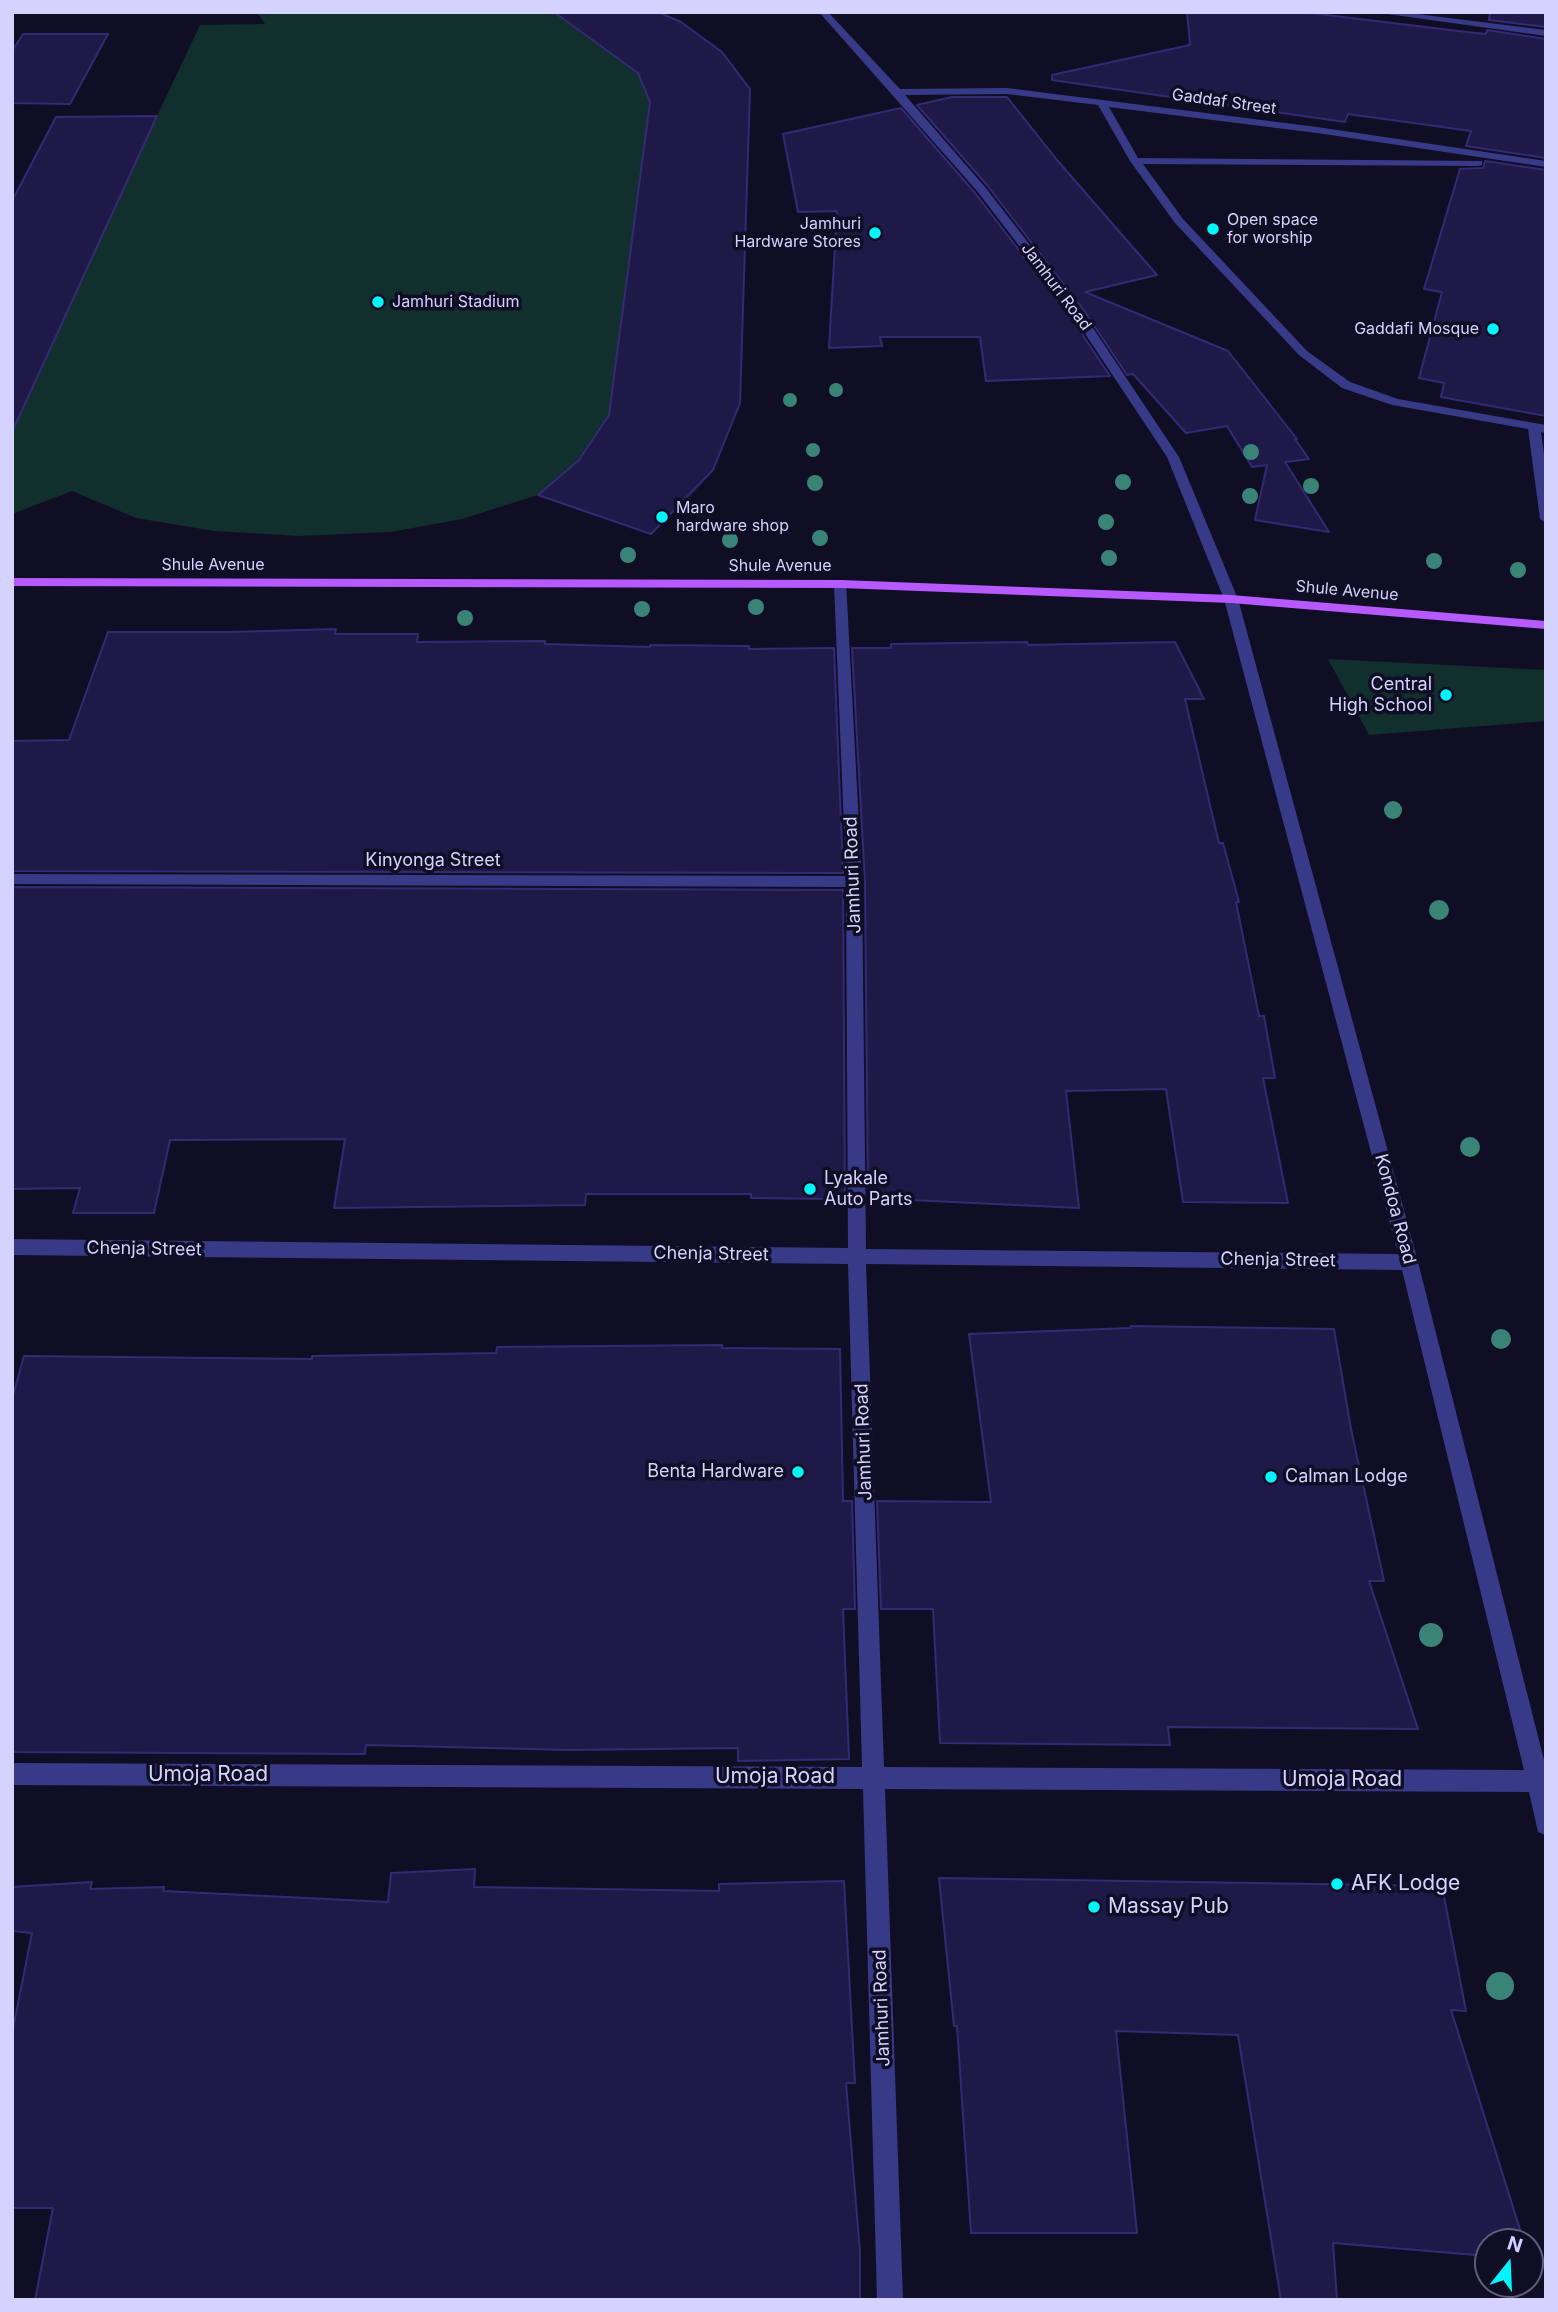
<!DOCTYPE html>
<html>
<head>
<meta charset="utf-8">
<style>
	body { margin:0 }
	#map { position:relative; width:1558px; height:2312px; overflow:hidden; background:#100e25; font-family:Inter,sans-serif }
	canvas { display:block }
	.frame { position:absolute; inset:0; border:14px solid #d4d2ff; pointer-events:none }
	.north { position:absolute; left:1474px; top:2228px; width:70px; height:70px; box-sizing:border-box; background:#100e25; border:2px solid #5e5c7c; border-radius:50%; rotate:18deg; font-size:19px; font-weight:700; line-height:28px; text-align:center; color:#d4d2ff }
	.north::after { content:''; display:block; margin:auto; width:24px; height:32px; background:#00f5fd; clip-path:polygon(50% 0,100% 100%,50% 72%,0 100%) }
</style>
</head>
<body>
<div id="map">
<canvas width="1558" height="2312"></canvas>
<div class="frame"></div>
<div class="north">N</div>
</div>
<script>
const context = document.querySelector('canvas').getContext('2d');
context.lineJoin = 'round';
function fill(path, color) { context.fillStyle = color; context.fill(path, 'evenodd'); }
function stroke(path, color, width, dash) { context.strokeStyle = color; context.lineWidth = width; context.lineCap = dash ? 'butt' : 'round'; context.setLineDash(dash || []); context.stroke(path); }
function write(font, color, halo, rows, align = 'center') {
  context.font = font + ' Inter,sans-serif'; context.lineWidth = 7; context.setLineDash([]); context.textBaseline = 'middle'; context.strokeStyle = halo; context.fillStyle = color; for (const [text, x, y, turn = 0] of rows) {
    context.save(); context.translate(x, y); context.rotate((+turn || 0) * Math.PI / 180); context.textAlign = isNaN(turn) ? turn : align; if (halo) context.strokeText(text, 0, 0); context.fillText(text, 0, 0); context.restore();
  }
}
const green = new Path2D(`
	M257 12H658L681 22 722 52 713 470 651 534 538 495 462 519 391 532 299 536 214 531 136 518 72 491 12 514V201L56 117 157 116 200 25 265 24Z
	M1328 659 1546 670V721L1369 735Z`);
const building = new Path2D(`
	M554 12H658L681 22 722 52 750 89 740 403 713 470 651 534 538 495 579 460 609 415 650 102 638 73Z
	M1187 12H1302L1458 31 1486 34 1487 30 1546 39V158L1466 146 1471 131 1348 114 1345 122 1052 80V75L1190 45Z
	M1490 12H1546V27L1489 20Z
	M23 34H108L70 104 12 103V51Z
	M952 97H1007L1057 160 1157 275 1085 292 1228 351 1297 439H1295L1309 459 1285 462 1329 532 1255 520 1267 465 1252 467 1227 426 1186 433 1133 374 1127 375 1085 312 987 185 917 105Z
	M901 108 975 193 1072 319 1110 376 986 381 980 337H880L882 346 829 348 837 211 798 212 783 134Z
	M157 116 12 432V201L56 117Z
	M1485 161 1546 170V416L1441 397 1444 383 1419 378 1442 292 1424 289 1460 169 1483 168Z
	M336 629 335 634H418L417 642 545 641V644L650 647V645L749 646V649L834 648 843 873 12 871V741L69 740 108 632H230Z
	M1027 642 1028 645 1175 642 1204 699H1185L1219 843H1223L1239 902H1236L1259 1016H1264L1275 1078H1263L1288 1203 1183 1202 1166 1089 1066 1091 1079 1208 868 1198 865 882 852 648H891V644Z
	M12 887 843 890 845 1196H836V1199L751 1198V1194H586L585 1205 334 1208 345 1139 170 1140 154 1213H73L80 1188 12 1189Z
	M1131 1326 1334 1329 1351 1429 1384 1581H1369L1418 1729 1168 1727 1170 1745 940 1743 933 1609H881L877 1501 991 1502 969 1334 1131 1328Z
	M722 1345V1348L840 1349 843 1501H852L855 1609H843L849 1759 738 1761V1748L570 1750 366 1745 365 1754 12 1752V1399L24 1356 312 1359V1356L496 1353 497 1347Z
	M475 1869 474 1887 719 1891V1884L844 1881 855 2083H846L860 2252V2300H35L53 2208H12V2034L32 1933 12 1931V1887L92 1882 90 1889 164 1887 163 1891 388 1902 391 1873Z
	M939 1878 1442 1886 1466 2011 1451 2010 1524 2242H1488V2256L1333 2243 1337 2300H1281L1238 2035 1116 2031 1137 2233H971L957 2026H954Z`);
const minor = new Path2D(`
	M819 12H828L900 89 1007 88 1317 127 1546 161V167L1317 133 1109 107 1138 158 1482 161V165L1478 166 1143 164 1183 219 1307 351 1350 382 1398 399 1546 425V433L1541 432 1546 469V523L1540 519 1528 429 1392 405 1342 388 1299 355 1175 223 1130 161 1098 105 1007 94 905 95 985 187 1083 313 1179 457 1238 599 1418 1262 1546 1768V1835L1538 1832 1529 1792 885 1789 903 2300H877L863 1789 12 1785V1763L862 1767 848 1264 12 1255V1239L848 1248 846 887 12 884V874L846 876 834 584 841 580 846 581 862 882 866 1249 1398 1254 1224 599 1167 457 1074 317 977 191ZM866 1264 1402 1270 1524 1770 884 1767Z
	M1373 12H1401L1546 30V36Z`);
const major = new Path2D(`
	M12 578 841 580 1231 595 1546 621V629L1231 603 841 588 12 586Z`);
const trees = [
	[836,390,7],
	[790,400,7],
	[813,450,7],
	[1251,452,8],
	[1123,482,8],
	[815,483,8],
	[1311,486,8],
	[1250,496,8],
	[1106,522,8],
	[820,538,8],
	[730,540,8],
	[628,555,8],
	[1109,558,8],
	[1434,561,8],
	[1518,570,8],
	[756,607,8],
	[642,609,8],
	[465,618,8],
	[1393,810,9],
	[1439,910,10],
	[1470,1147,10],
	[1501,1339,10],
	[1431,1635,12],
	[1500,1986,14]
];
const markers = [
	[1213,229,7,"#00f5fd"],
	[875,233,7,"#00f5fd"],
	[378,302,7,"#00f5fd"],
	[1493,329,7,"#00f5fd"],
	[662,517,7,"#00f5fd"],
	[1446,695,7,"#00f5fd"],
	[810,1189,7,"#00f5fd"],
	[798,1472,7,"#00f5fd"],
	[1271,1477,7,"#00f5fd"],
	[1337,1884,7,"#00f5fd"],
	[1094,1907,7,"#00f5fd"]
];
const farStreetnames = [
	["Gaddaf Street",1224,102,8],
	["Jamhuri Road",1056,287,53],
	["Shule Avenue",213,565],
	["Shule Avenue",780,566],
	["Shule Avenue",1347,591,5]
];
const farPoinames = [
	["Open space",1227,220],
	["for worship",1227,238],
	["Jamhuri",861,224,"right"],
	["Hardware Stores",861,242,"right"],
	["Jamhuri Stadium",392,302],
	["Gaddafi Mosque",1479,329,"right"],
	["Maro",676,508],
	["hardware shop",676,526]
];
const poiNames = [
	["Central",1432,685],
	["High School",1432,706],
	["Lyakale",824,1179,"left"],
	["Auto Parts",824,1200,"left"],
	["Benta Hardware",784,1472],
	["Calman Lodge",1285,1477,"left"]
];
const streetNames = [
	["Kinyonga Street",433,861],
	["Jamhuri Road",853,875,-92],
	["Kondoa Road",1395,1209,75],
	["Chenja Street",144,1249,1],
	["Chenja Street",711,1254,1],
	["Chenja Street",1278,1260,1],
	["Jamhuri Road",864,1442,-92],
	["Jamhuri Road",882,2008,-92]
];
const nearStreetnames = [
	["Umoja Road",208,1775],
	["Umoja Road",775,1777],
	["Umoja Road",1342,1780]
];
const nearPoinames = [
	["AFK Lodge",1351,1884],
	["Massay Pub",1108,1907]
];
fill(green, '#112f2c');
fill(building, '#1f1947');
stroke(building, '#342a74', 2);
fill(minor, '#373a86');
fill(major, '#b659ff');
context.fillStyle = '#398476';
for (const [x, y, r] of trees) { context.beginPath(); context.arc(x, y, r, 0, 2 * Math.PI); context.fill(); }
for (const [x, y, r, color] of markers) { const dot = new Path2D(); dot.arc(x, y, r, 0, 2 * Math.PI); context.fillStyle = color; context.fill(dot); stroke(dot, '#100e25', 2.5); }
write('16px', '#d4d2ff', '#100e25', farStreetnames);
write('16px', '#d4d2ff', '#100e25', farPoinames, 'left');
write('18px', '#d4d2ff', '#100e25', poiNames, 'right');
write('18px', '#d4d2ff', '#100e25', streetNames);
write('21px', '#d4d2ff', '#100e25', nearStreetnames);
write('21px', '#d4d2ff', '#100e25', nearPoinames, 'left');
</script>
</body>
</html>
